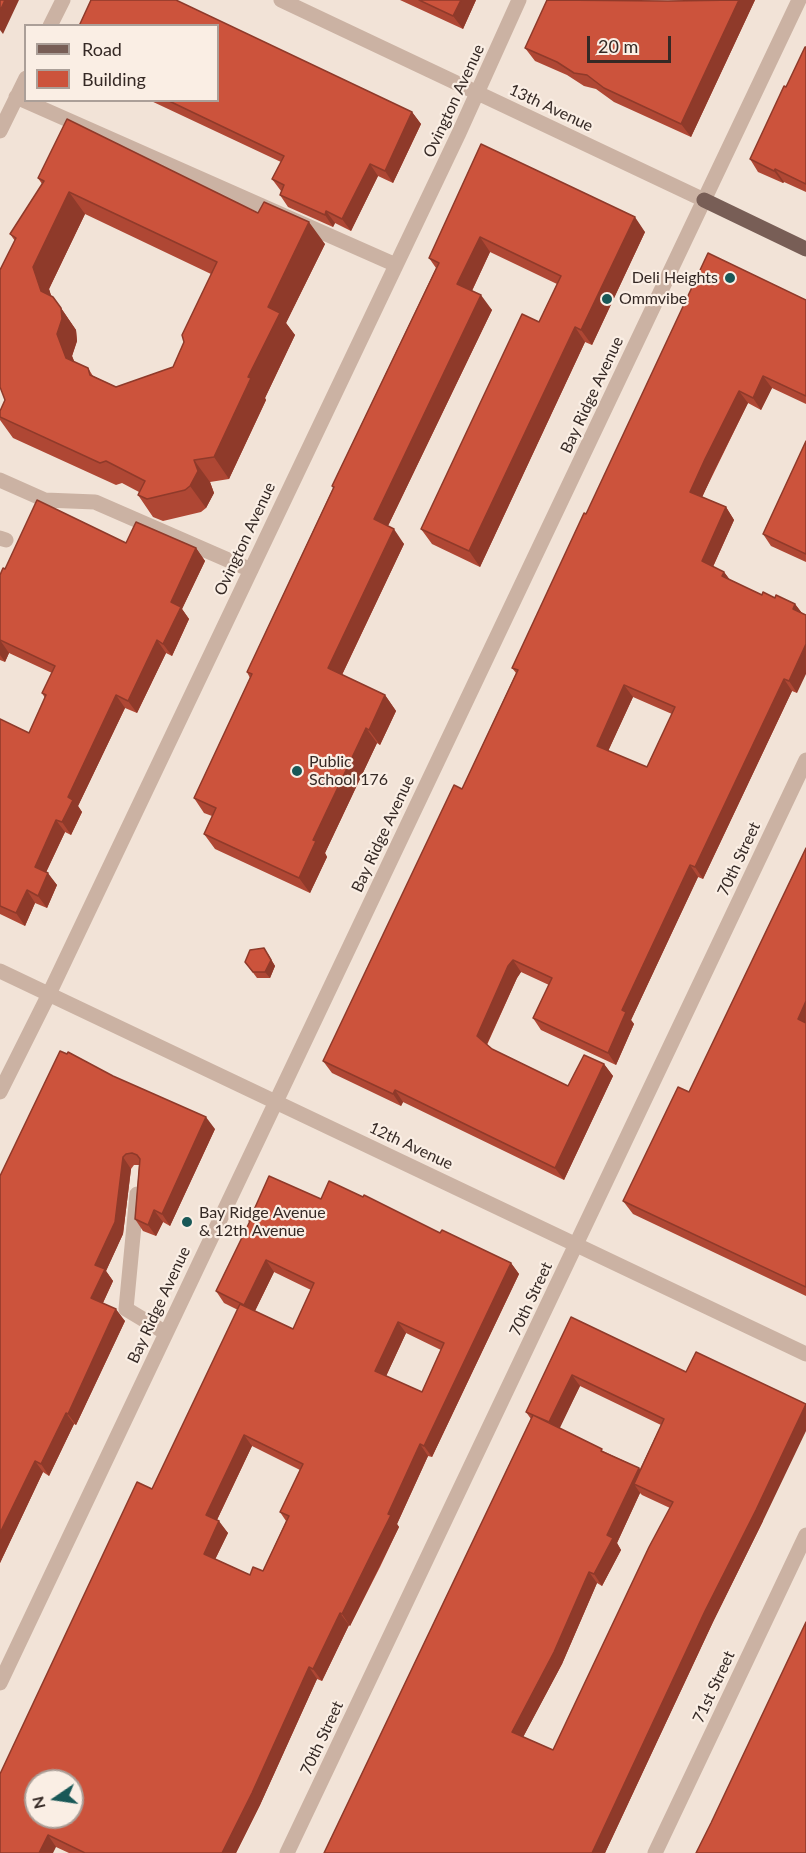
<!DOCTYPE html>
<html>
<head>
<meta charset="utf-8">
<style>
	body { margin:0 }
	#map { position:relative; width:806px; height:1853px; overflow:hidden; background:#f2e3d7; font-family:Lato,sans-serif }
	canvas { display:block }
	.legend { position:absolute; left:24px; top:24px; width:195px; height:78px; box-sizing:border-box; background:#faeee4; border:2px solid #ab9f98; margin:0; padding:8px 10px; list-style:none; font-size:18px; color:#352925 }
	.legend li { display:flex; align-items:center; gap:12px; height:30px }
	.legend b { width:30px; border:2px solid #ab9f98 }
	.north { position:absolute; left:24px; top:1769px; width:60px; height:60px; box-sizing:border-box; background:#faeee4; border:2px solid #ab9f98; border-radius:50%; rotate:257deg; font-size:16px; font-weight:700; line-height:24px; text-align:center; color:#352925 }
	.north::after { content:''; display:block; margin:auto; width:21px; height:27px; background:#195857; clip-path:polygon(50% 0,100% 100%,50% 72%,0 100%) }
	.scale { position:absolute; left:587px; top:36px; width:84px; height:27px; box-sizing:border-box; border:3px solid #352925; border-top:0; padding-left:8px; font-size:18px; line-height:21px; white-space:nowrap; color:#352925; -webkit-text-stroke:4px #faeee4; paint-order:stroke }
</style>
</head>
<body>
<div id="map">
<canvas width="806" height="1853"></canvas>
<ul class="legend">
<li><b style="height:8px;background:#785e56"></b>Road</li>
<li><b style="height:16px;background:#cc533c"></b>Building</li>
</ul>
<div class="north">N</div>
<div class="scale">20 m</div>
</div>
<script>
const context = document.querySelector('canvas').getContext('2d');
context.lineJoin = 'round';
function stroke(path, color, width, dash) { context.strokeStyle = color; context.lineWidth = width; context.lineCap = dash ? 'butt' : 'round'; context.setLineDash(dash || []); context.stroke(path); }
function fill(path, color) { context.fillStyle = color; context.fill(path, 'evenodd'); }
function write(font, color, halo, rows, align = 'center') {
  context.font = font + ' Lato,sans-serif'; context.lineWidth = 4.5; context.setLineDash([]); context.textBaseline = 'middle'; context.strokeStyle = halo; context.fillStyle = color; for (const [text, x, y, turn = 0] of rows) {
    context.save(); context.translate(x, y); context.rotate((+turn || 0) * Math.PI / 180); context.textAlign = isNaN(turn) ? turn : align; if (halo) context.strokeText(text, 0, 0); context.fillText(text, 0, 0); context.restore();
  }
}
const minor = new Path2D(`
	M281 0 704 200
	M50 26 63 0
	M16 97 396 265
	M0 131 26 78
	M0 480 45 500 95 502 251 570
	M0 538 6 540
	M0 971 806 1354
	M0 1092 49 994 459 133 519 0
	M137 1194 126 1309 166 1333
	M0 1683 799 0
	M287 1853 806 760
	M655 1853 806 1535`);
const major = new Path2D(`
	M704 200 806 249`);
const wall = new Path2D(`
	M400 0H476L463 29Z
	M755 0 691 137 614 102 596 89 584 86 567 75 535 61 525 48 668 1Z
	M806 47V192L784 182 783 183 758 172 750 159Z
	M149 100H218L412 112 421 124 393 183 378 176 351 231 335 223 333 227 288 207 280 195 281 191 272 179 281 162Z
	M481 144 645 232 592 345 585 342 480 567 432 544 421 529 539 322 557 284 490 252 472 291 492 310 388 526 404 544 342 675 385 695 396 711 380 745 377 743 325 853 327 857 310 893 215 849 204 834 212 816 204 813 194 798 250 678 247 672 333 488 332 486 436 268 429 258Z
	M38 178 258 213 325 244 286 323 295 335 265 398 266 400 229 479 210 482 214 493 206 508 201 512 163 521 153 517 138 495 139 492 122 483 116 485 13 438 0 420V411L5 400 1 270 15 241 10 234 42 184ZM85 214 211 274 184 342 173 367 116 387 93 376 88 368 75 363 72 356 77 341 76 330 61 308 51 296 49 289Z
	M806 300V404L772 388 761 410 748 403 702 497 726 507 734 520 713 567 724 572 730 580 762 595 795 604 802 613 797 693 792 691 703 879 698 877 631 1020 634 1024 616 1065 541 1030 533 1018 549 985 521 972 517 978 487 1045 492 1049 568 1086 604 1064 613 1076 564 1180 403 1102 401 1106 332 1073 323 1061 462 789 516 673 512 668 586 514ZM633 697 672 714 647 767 608 751Z
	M806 441V562L771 546 763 534Z
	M126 543 196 548 205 561 182 609 189 619 172 656 166 653 137 713 125 708 78 806 82 812 71 835 65 832 46 872 57 885 47 908 35 903 25 926 0 914V719L29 733 45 698 42 693 52 673 9 653 5 662 0 660V575L5 569Z
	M806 848V1296L633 1214 623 1201 689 1092Z
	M268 954 275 966 270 978H257L245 962Z
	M215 1129 170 1226 163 1222 156 1236 143 1231 135 1219 139 1165H134L131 1169 123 1234 106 1271 113 1281 103 1303 125 1321 76 1425 74 1424 49 1476 43 1472 0 1563V1176Z
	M321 1199 440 1233 511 1263 519 1274 432 1457 428 1456 397 1524 399 1527 380 1567 350 1626 349 1625 322 1681 317 1679 260 1805 236 1853H69L56 1847 0 1853 152 1489 238 1310 224 1303 216 1291 250 1222 249 1221ZM274 1272 311 1290 293 1329 255 1311ZM406 1333 441 1350 422 1392 386 1376ZM252 1446 300 1470 280 1512 286 1521 263 1571 250 1575 215 1559 228 1533 217 1520Z
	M571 1317 763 1521 713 1622 605 1853H324L531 1419 526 1412ZM580 1386 661 1425 640 1469 639 1468 605 1452 559 1428ZM640 1493 642 1495 670 1508 553 1750 523 1737 562 1664 597 1583 602 1586 621 1550 617 1543Z`);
const shadedWall = new Path2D(`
	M5 0H19L3 34 0 30V11Z
	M461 0H476L463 29 453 16Z
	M739 0H755L691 137 681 124Z
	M412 112 421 124 393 183 385 171Z
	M370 164 378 176 351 231 342 219Z
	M775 169 784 182 783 183 774 171Z
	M69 192 85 214 49 289 57 313 41 291 33 267Z
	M326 211 335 223 333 227 325 215Z
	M635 217 645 232 592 345 581 330Z
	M309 222 325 244 286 323 295 335 265 398 266 400 229 479 214 457 248 377 268 307Z
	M480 237 490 252 468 299 457 284Z
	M481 295 492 310 384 534 374 519Z
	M61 308 76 330 77 341 72 356 81 380 66 358 57 334Z
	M575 327 585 342 480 567 469 551Z
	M763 376 772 388 761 410 753 398Z
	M739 391 748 403 714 471 699 504 690 492 705 459Z
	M194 460 210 482 214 493 206 508 190 486Z
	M726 507 734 520 710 573 702 561Z
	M394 529 404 544 338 683 328 668Z
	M196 548 205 561 182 609 189 619 172 656 163 644 171 602Z
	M724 572 733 584 722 576Z
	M795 604 804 616 793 609Z
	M0 640 9 653 5 662 0 655Z
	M157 640 166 653 137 713 128 701Z
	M806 644V674L797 693 789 681Z
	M784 679 792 691 703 879 695 867Z
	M624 685 633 697 605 758 597 746Z
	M116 695 125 708 78 806 82 812 71 835 62 822 68 797Z
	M385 695 396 711 380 745 369 730Z
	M366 728 377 743 325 853 327 857 310 893 299 878 313 840Z
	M56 820 65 832 43 879 35 867Z
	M690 865 698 877 631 1020 634 1024 616 1065 608 1053 622 1010Z
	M48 873 57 885 47 908 38 896Z
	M27 890 35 903 25 926 16 913Z
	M264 948 275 966 270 978 265 972Z
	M513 960 521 972 517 978 485 1048 477 1036 508 966Z
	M806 1001V1032L798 1019Z
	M604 1064 613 1076 564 1180 555 1168Z
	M395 1090 403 1102 401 1106 393 1094Z
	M206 1117 215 1129 170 1226 162 1214Z
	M123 1157 131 1169 123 1234 106 1271 113 1281 100 1309 91 1298 95 1265Z
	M154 1210 163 1222 156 1236 148 1225Z
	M266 1260 274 1272 252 1317 244 1305Z
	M511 1263 519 1274 432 1457 424 1446Z
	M116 1309 125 1321 76 1425 68 1414Z
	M398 1322 406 1333 383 1383 375 1371Z
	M572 1375 580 1386 557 1434 549 1422Z
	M806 1404V1431L763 1521 713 1622 605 1853H592L705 1611Z
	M66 1413 74 1424 49 1476 41 1464Z
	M244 1435 252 1446 214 1526 206 1515Z
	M420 1444 428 1456 397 1524 399 1527 350 1626 342 1614Z
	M35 1461 43 1472 0 1563V1533Z
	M639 1468 647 1479 634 1484 640 1493 617 1543 621 1550 602 1586 594 1574 607 1535Z
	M219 1521 228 1533 212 1566 204 1554Z
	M589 1572 597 1583 562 1664 520 1743 512 1732Z
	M340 1613 349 1625 322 1681 313 1669Z
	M309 1667 317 1679 260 1805 236 1853H222Z
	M48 1835 56 1847 53 1853H39Z`);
const building = new Path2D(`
	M0 0H5L0 11Z
	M91 0H176L412 112 385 171 370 164 342 219 326 211 325 215 280 195 284 185 272 179 284 156 167 100H218V26H79Z
	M419 0H461L453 16Z
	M547 0 668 1 739 0 681 124 604 88 587 75 574 73 557 62 525 48Z
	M805 47H806V184L775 169 774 171 750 159 784 86 786 87Z
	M67 119 258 213 264 202 309 222 268 307 280 313 248 377 251 378 214 457 194 460 198 471 190 486 185 490 147 499 138 495 145 481 106 461 100 463 0 417V411L5 400 0 387V270L16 238 10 234 44 181 38 178ZM69 192 217 262 182 335 184 342 173 367 116 387 90 375 88 368 66 358 57 334 62 319 61 308 53 297 41 291 33 267Z
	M481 144 635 217 581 330 575 327 469 551 421 529 522 314 539 322 561 276 480 237 457 284 481 295 374 519 394 529 328 668 385 695 369 730 366 728 313 840 316 841 299 878 204 834 216 808 194 798 252 674 247 672 334 487 332 486 439 263 429 258Z
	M708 253 806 300V396L763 376 753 398 739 391 705 459 690 492 726 507 702 561 724 572 722 576 762 595 763 592 775 598 776 595 795 604 793 609 806 615V644L789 681 784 679 695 867 690 865 622 1010 626 1012 608 1053 533 1018 552 978 513 960 508 966 477 1036 492 1049 568 1086 584 1055 604 1064 555 1168 395 1090 393 1094 323 1061 454 785 462 789 518 670 512 668 584 513 586 514ZM624 685 675 707 647 767 597 746Z
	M806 441V554L763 534Z
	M37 500 126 543 136 522 196 548 171 602 181 607 163 644 157 640 128 701 116 695 68 797 73 800 62 822 56 820 35 867 48 873 38 896 27 890 16 913 0 906V719L29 733 46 695 42 693 55 666 0 640V575L3 568 5 569Z
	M806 848V1001L798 1019 806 1023V1287L623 1201 678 1087 689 1092Z
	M264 948 271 960 265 972H253L245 962 250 950Z
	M60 1051 67 1054 68 1052 113 1076 206 1117 162 1214 154 1210 148 1225 135 1219 140 1159 137 1155 132 1153 126 1154 123 1157 115 1222 95 1265 105 1269 91 1298 116 1309 68 1414 66 1413 41 1464 35 1461 0 1533V1176Z
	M269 1176 321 1199 329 1181 363 1197 364 1195 440 1233 442 1230 511 1263 424 1446 420 1444 388 1514 391 1515 371 1555 342 1614 340 1613 313 1669 309 1667 252 1793 222 1853H85L48 1835 39 1853H0V1774L137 1482 152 1489 240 1304 293 1329 314 1283 266 1260 244 1305 216 1291 250 1221H249ZM398 1322 444 1343 422 1392 375 1371ZM244 1435 303 1464 280 1512 289 1516 263 1571 253 1567 250 1575 204 1554 219 1521 206 1515ZM36 1781H72V1817H36Z
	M571 1317 686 1372 696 1352 806 1404 756 1510 705 1611 592 1853H324L533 1415 602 1449 601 1451 639 1468 607 1535 613 1538 594 1574 589 1572 554 1652 512 1732 553 1750 649 1547 673 1502 634 1484 664 1419 572 1375 549 1422 526 1412Z
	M806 1622V1853H696L711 1823Z`);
const markers = [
	[730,278,6,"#195857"],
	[607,299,6,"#195857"],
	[297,771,6,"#195857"],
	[187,1222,6,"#195857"]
];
const streetNames = [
	["Ovington Avenue",454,101,-65],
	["13th Avenue",551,108,25],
	["Bay Ridge Avenue",592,395,-65],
	["Ovington Avenue",245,539,-65],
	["Bay Ridge Avenue",383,834,-65],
	["70th Street",739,859,-65],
	["12th Avenue",411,1146,25],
	["70th Street",531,1299,-65],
	["Bay Ridge Avenue",159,1305,-65],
	["71st Street",714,1687,-65],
	["70th Street",322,1738,-65]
];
const poiNames = [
	["Deli Heights",718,278,"right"],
	["Ommvibe",619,299],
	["Public",309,762],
	["School 176",309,780],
	["Bay Ridge Avenue",199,1213],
	["& 12th Avenue",199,1231]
];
stroke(minor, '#cbb2a3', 15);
stroke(major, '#785e56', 15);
fill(wall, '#af4734');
fill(shadedWall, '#8f3a2a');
fill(building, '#cc533c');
stroke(building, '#8f3a2a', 1.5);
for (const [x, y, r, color] of markers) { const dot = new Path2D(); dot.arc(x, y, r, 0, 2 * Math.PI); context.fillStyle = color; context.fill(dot); stroke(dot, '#faeee4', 2); }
write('16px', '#352925', '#faeee4', streetNames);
write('16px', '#352925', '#faeee4', poiNames, 'left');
</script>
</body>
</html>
